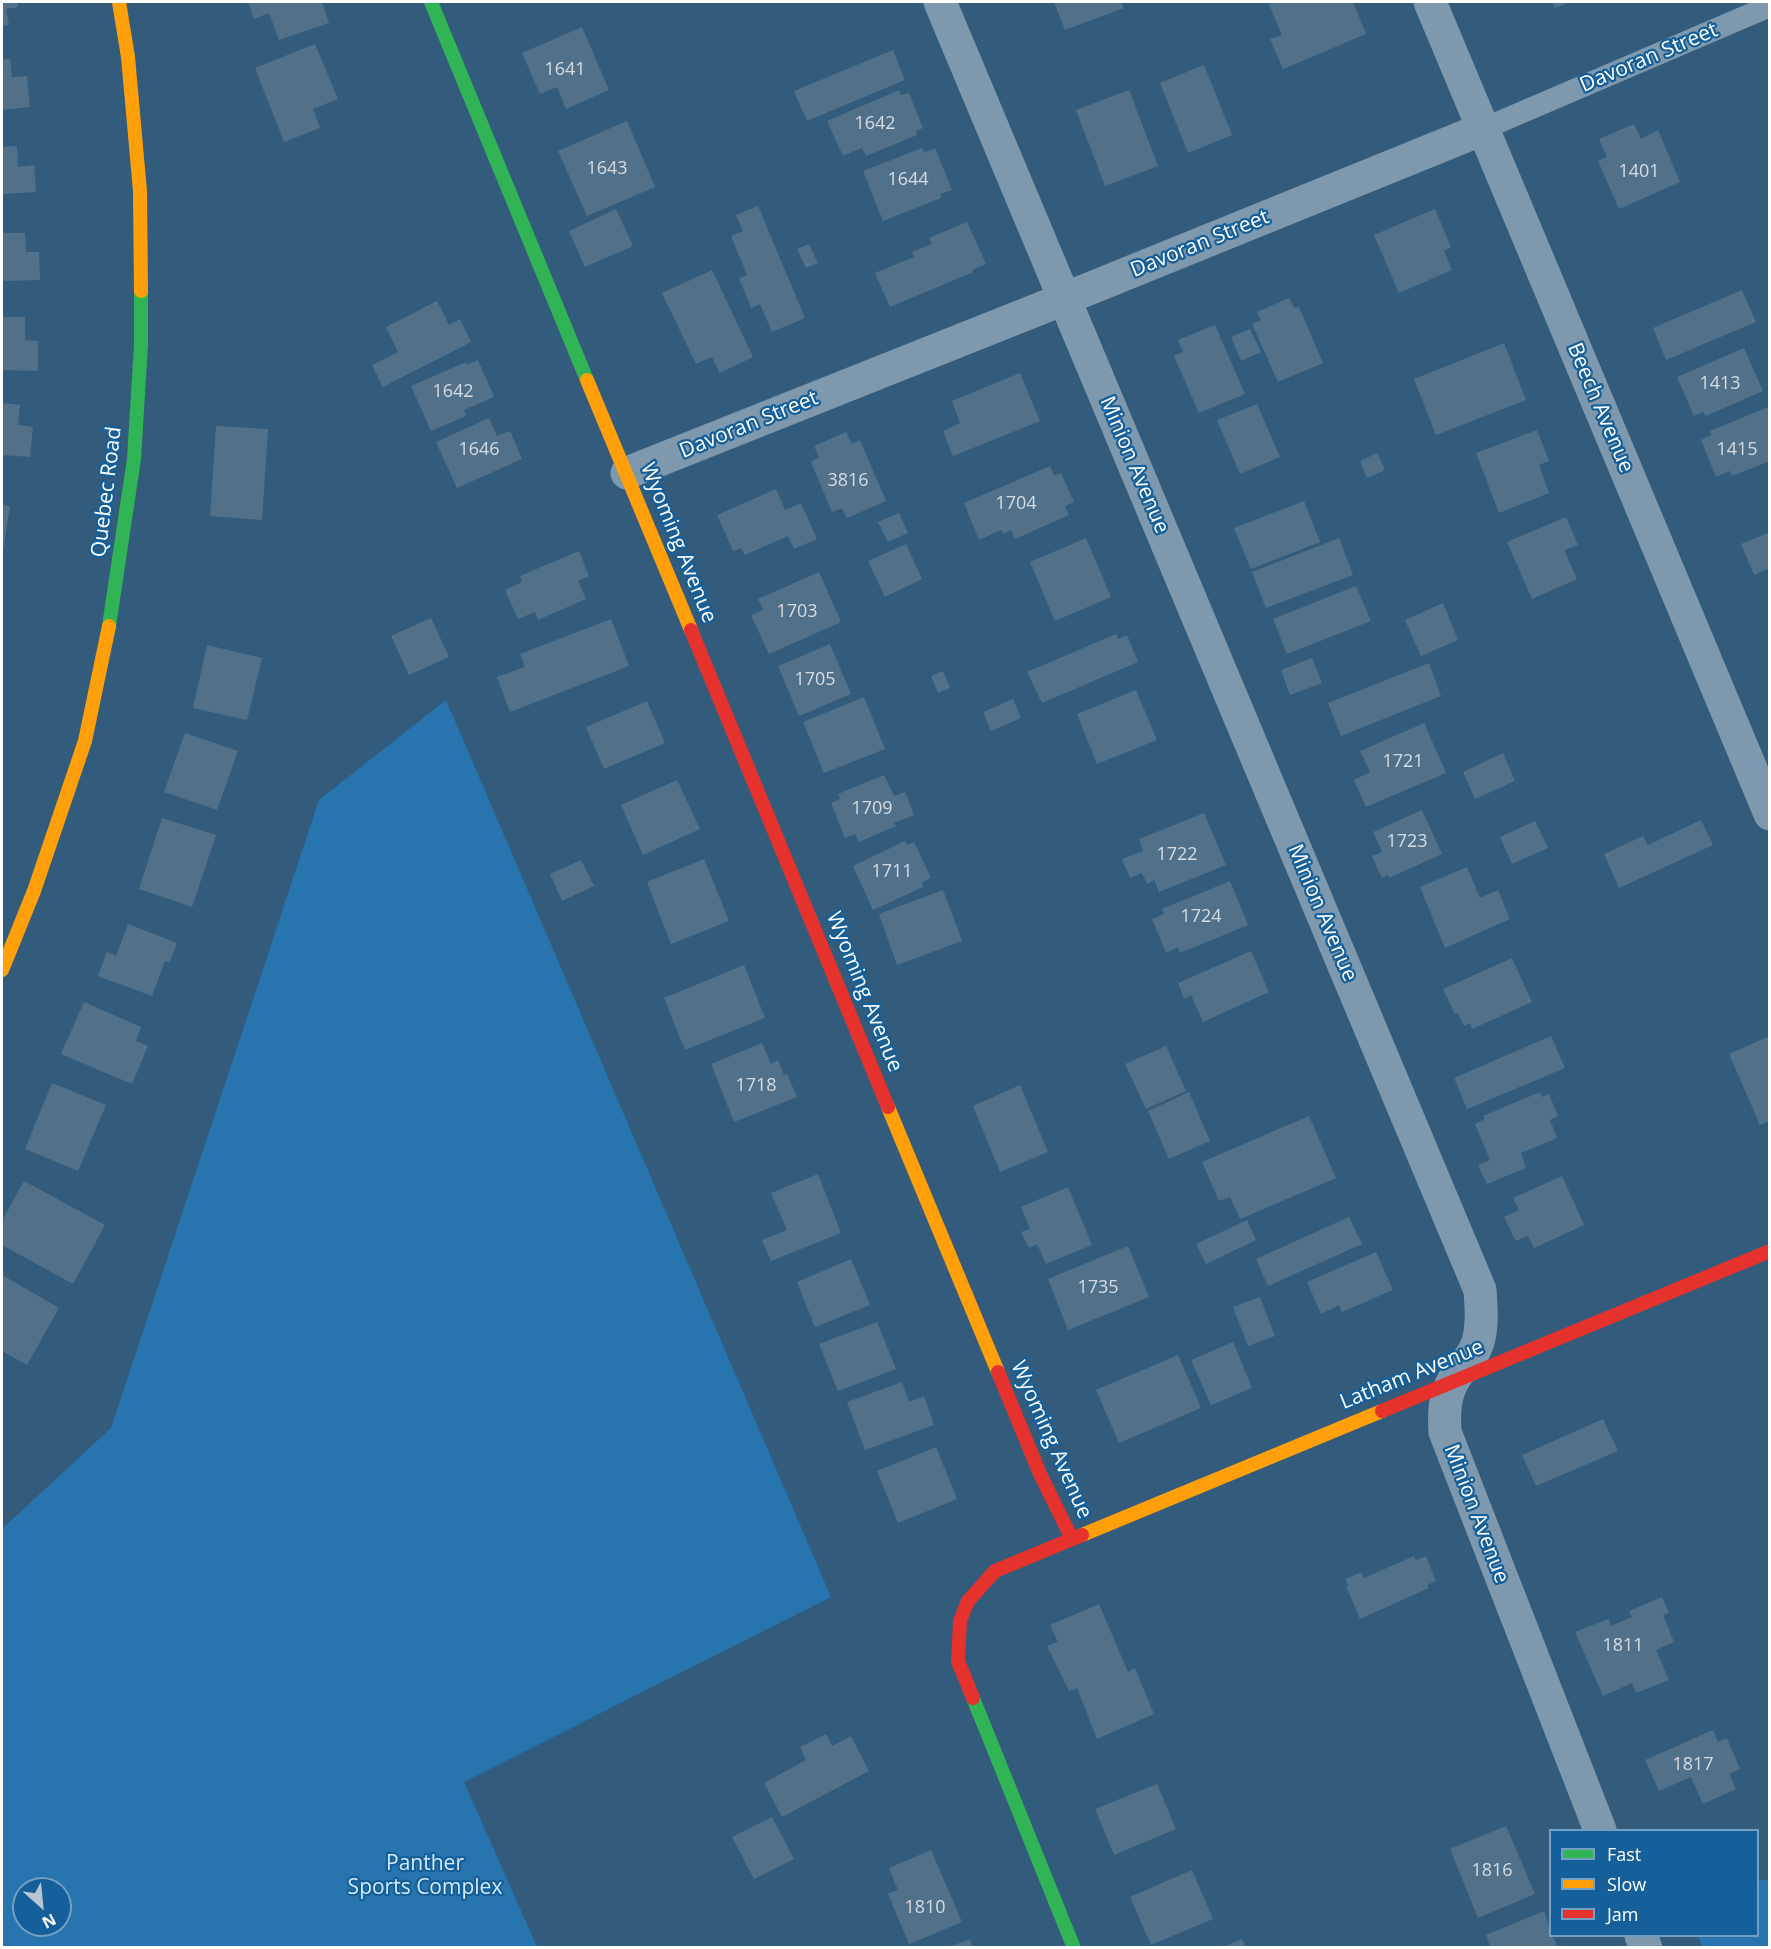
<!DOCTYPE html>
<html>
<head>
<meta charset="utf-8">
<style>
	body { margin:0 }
	#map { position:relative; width:1771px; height:1949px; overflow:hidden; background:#335c7c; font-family:"Open Sans",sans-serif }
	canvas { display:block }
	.frame { position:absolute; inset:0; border:3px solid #fff; pointer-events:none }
	.legend { position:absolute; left:1549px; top:1829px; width:210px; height:108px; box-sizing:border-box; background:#155f9a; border:2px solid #739fc2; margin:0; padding:8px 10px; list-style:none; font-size:18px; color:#fff }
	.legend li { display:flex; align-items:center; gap:12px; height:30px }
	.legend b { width:30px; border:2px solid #739fc2 }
	.north { position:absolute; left:12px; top:1877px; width:60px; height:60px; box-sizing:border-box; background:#155f9a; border:2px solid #739fc2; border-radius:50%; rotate:153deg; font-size:16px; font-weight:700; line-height:24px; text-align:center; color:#fff }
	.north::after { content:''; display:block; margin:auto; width:21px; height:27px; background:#b8c6d1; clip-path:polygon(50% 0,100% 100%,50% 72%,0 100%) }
</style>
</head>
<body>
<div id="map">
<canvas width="1771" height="1949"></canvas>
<div class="frame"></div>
<ul class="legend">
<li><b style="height:8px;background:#30b455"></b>Fast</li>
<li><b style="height:8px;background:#ff9f0a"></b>Slow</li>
<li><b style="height:8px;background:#e5322d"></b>Jam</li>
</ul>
<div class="north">N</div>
</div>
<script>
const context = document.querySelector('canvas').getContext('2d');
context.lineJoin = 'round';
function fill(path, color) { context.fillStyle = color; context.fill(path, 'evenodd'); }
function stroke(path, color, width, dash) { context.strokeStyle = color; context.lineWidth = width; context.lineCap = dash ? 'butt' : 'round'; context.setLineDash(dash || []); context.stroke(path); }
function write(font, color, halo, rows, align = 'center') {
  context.font = font + ' "Open Sans",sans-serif'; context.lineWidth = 4.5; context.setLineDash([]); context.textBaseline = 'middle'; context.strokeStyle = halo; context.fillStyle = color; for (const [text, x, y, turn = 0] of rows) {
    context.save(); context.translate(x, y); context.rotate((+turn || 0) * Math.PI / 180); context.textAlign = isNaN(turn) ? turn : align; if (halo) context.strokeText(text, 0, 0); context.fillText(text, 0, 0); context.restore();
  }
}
const green = new Path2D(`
	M446 700 831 1597 464 1782 537 1947H2V1529L111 1428 319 800ZM24 1889H60V1925H24Z
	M1769 1879V1947H1702L1698 1936H1758V1881Z`);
const building = new Path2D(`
	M2 2H17L18 7 6 9 9 25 2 26Z
	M248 2H322L329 23 279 40 269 13 254 19Z
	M1054 2H1121L1124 8 1065 30Z
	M1268 2H1353L1366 34 1283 69 1270 39 1282 35Z
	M1552 2H1571L1555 8Z
	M582 27 609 90 566 109 557 87 540 94 522 53Z
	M315 44 338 99 313 109 320 128 284 142 255 68Z
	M893 50 905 80 807 121 794 91Z
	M10 59 12 77 27 76 30 107 2 110V60Z
	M1204 65 1232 135 1188 153 1160 83Z
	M899 90 901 95 909 93 923 128 916 131 917 135 866 156 862 148 843 156 827 121Z
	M1129 90 1158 166 1105 186 1076 110Z
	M627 121 655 187 587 216 558 151Z
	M1634 124 1641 139 1658 130 1680 182 1619 209 1598 161 1607 157 1599 139Z
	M17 146 18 167 34 165 36 192 2 194V147Z
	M922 148 924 153 935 148 952 190 940 194 941 198 883 221 863 171Z
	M758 206 805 318 772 332 760 304 751 308 739 278 747 275 731 236 743 231 736 215Z
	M616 209 633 246 585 267 569 231Z
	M1435 209 1451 247 1444 251 1452 270 1399 293 1374 235Z
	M967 222 986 264 972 270 973 272 890 307 875 273 914 257 912 252 932 244 929 238Z
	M2 233H25L26 252H39L40 280 2 281Z
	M809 244 818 263 806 268 797 249Z
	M712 270 753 357 720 373 712 357 696 364 662 293Z
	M1742 290 1756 322 1666 360 1653 328Z
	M1289 298 1294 308 1299 307 1323 363 1278 382 1252 324 1261 320 1257 312Z
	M437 301 449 325 460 319 471 342 383 387 372 365 398 352 386 327Z
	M2 317H25V340L38 341V371L2 370Z
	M1215 325 1245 394 1199 413 1174 356 1183 352 1178 340Z
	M1250 329 1261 352 1241 361 1231 337Z
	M1504 343 1526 400 1436 435 1414 379Z
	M1744 348 1763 391 1706 416 1703 412 1694 416 1677 377Z
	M478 360 494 397 464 410 466 416 431 431 411 386 466 362 467 365Z
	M1020 373 1040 421 953 456 943 431 960 423 952 401Z
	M2 403 20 405 18 425 33 427 30 457 2 455Z
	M1257 404 1280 457 1240 474 1217 420Z
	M1768 407 1770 461 1732 476 1730 471 1716 477 1701 440 1711 435 1710 431Z
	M489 418 497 436 510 431 522 459 457 488 436 442Z
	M216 426 268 429 262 520 210 516Z
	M1537 430 1549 461 1539 465 1549 493 1499 513 1476 453Z
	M846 432 852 444 860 440 886 501 847 518 842 508 832 512 811 462 819 457 814 446Z
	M1377 453 1385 470 1367 478 1360 461Z
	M1050 466 1054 476 1061 473 1074 502 1065 506 1069 515 1015 539 1011 530 1003 534 1001 530 979 540 964 503Z
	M776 489 785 510 801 503 817 539 794 549 788 536 745 555 741 548 733 551 717 515Z
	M1304 501 1320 542 1251 569 1234 528Z
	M2 505 10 506 3 550H2Z
	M899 513 908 533 888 542 878 522Z
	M1566 517 1578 545 1564 550 1577 579 1532 599 1507 542Z
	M1770 532V568L1754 575 1741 544Z
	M1086 538 1111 597 1055 621 1030 562Z
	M1339 538 1353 575 1266 608 1252 572Z
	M906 544 922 579 885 597 868 561Z
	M579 551 589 576 578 581 586 599 538 620 535 612 518 619 505 590 522 582 520 576Z
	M819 572 841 622 769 654 751 615 763 610 758 599Z
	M1356 586 1371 621 1287 654 1273 619Z
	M1443 603 1458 640 1421 656 1405 620Z
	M431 618 449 657 409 675 391 636Z
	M611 619 629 666 510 712 497 677 525 667 520 654Z
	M1116 634 1118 639 1127 635 1138 662 1042 703 1027 672Z
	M830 644 851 694 799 716 778 666Z
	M207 645 262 658 247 720 193 708Z
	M1312 658 1322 683 1290 695 1281 670Z
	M1429 663 1441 696 1341 736 1328 703Z
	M943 671 950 688 938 693 931 676Z
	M1136 690 1157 740 1097 764 1077 714Z
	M864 697 885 749 824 773 803 722Z
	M1013 699 1021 718 991 731 983 712Z
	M647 701 665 743 604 769 586 727Z
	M1424 723 1446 773 1366 807 1354 780 1370 772 1360 751Z
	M185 733 238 751 217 810 164 792Z
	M1503 753 1515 781 1475 799 1463 772Z
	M884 775 894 796 905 792 914 815 894 823 896 826 859 842 855 834 845 838 831 803 840 799 838 794Z
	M677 780 700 829 643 855 621 805Z
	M1422 810 1442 854 1389 878 1388 875 1382 878 1372 856 1382 852 1373 832Z
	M1204 813 1226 865 1159 892 1154 880 1147 884 1142 873 1130 878 1122 859 1143 851 1139 839Z
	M162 818 216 835 192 907 139 889Z
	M1701 820 1713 845 1619 888 1604 854 1643 836 1648 845Z
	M1535 821 1548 848 1512 864 1500 837Z
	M905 841 907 845 914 842 931 878 922 882 923 887 873 910 853 866Z
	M704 859 729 921 671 944 647 882Z
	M581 860 594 886 562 901 550 874Z
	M1467 867 1480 898 1498 890 1510 919 1445 948 1420 887Z
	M1230 881 1248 925 1180 953 1178 947 1166 953 1152 919 1164 914 1162 909Z
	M943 890 962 941 897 965 879 914Z
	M128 924 177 943 170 962 165 961 152 996 98 976 107 952 116 956Z
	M1251 951 1269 992 1203 1022 1191 995 1184 999 1178 983Z
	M1512 958 1532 1002 1472 1029 1470 1023 1464 1026 1458 1013 1455 1014 1443 989Z
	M744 965 765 1018 685 1050 664 998Z
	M84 1002 141 1027 136 1041 148 1046 132 1084 61 1054Z
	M1551 1036 1565 1068 1467 1109 1454 1078Z
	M1770 1036V1121L1760 1125 1729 1054Z
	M762 1043 771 1064 778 1060 784 1075 787 1074 797 1097 734 1122 711 1064Z
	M1166 1046 1186 1091 1146 1109 1125 1064Z
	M52 1083 106 1105 78 1171 25 1149Z
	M1020 1085 1048 1152 1000 1172 973 1106Z
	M1189 1092 1210 1141 1169 1159 1148 1111Z
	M1540 1092 1542 1097 1549 1094 1558 1116 1550 1120 1557 1138 1521 1153 1526 1168 1487 1184 1478 1165 1490 1160 1475 1124 1485 1119 1483 1116Z
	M1309 1116 1336 1178 1240 1219 1230 1197 1219 1201 1202 1162Z
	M818 1174 841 1233 771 1261 762 1240 787 1230 771 1193Z
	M1562 1176 1584 1225 1534 1248 1528 1236 1516 1241 1504 1217 1519 1210 1513 1198Z
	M24 1181 105 1225 73 1284 2 1245V1221Z
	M1068 1187 1092 1245 1046 1264 1037 1244 1029 1248 1021 1232 1030 1229 1021 1207Z
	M1349 1217 1362 1244 1268 1286 1256 1259Z
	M1247 1220 1256 1240 1206 1264 1196 1244Z
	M1128 1246 1149 1297 1068 1330 1048 1279Z
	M1376 1252 1393 1290 1342 1312 1339 1305 1321 1314 1307 1282Z
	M851 1259 870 1305 815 1327 797 1282Z
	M2 1275 59 1308 27 1365 2 1351Z
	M1260 1297 1275 1336 1248 1346 1233 1307Z
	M877 1322 896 1369 838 1391 819 1344Z
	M1233 1342 1252 1388 1211 1405 1191 1360Z
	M1178 1355 1201 1408 1119 1443 1096 1390Z
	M902 1382 909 1402 924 1396 934 1425 865 1450 847 1402Z
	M1603 1419 1618 1451 1536 1486 1522 1455Z
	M936 1447 957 1499 898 1523 877 1471Z
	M1414 1556 1416 1560 1426 1556 1436 1581 1427 1585 1429 1588 1360 1619 1346 1586H1348L1346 1579 1361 1572 1364 1578Z
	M1662 1597 1669 1613 1663 1615 1674 1642 1656 1650 1669 1680 1636 1693 1632 1683 1603 1696 1575 1632 1608 1619 1611 1626 1632 1617 1629 1611Z
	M1099 1604 1128 1672 1135 1668 1154 1714 1097 1739 1077 1688 1069 1691 1047 1646 1058 1642 1050 1625Z
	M1713 1730 1718 1742 1727 1738 1740 1769 1729 1774 1736 1789 1703 1804 1691 1777 1659 1791 1645 1760Z
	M826 1734 832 1746 851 1736 869 1771 782 1817 764 1783 806 1760 800 1747Z
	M1157 1784 1176 1829 1114 1855 1095 1809Z
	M772 1817 794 1859 754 1879 732 1837Z
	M1506 1826 1535 1894 1478 1918 1450 1849Z
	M931 1850 962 1922 909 1944 888 1894 898 1890 889 1868Z
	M1192 1870 1213 1919 1151 1945 1130 1897Z
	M1544 1911 1550 1928V1936H1553L1558 1948H1491L1486 1935Z
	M970 1939 973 1948H949V1947Z
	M1242 1939 1246 1948H1223V1947Z`);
const lane = new Path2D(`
	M1483 129 1770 6`);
const street = new Path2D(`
	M940 2 1480 1290C1481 1308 1483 1324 1478 1342 1473 1358 1461 1367 1453 1381 1444 1397 1444 1415 1445 1432L1600 1830
	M1430 2 1770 814
	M627 473 1064 299 1483 129
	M1641 1936 1646 1948`);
const fast = new Path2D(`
	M431 2 587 380
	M109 626 134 459 141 344V291
	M973 1698 1074 1948`);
const slow = new Path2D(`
	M119 2 128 57 140 191 141 291
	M587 380 691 630
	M2 970 34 891 85 741 109 626
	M888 1107 998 1372
	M1082 1535 1382 1411`);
const jam = new Path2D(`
	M691 630 888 1107
	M998 1372 1040 1474 1072 1539
	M1382 1411 1770 1251
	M973 1698 958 1661 960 1621 968 1601 995 1571 1082 1535`);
const numberNames = [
	["1641",565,70],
	["1642",875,124],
	["1643",607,169],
	["1401",1639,172],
	["1644",908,180],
	["1413",1720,384],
	["1642",453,392],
	["1646",479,450],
	["1415",1737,450],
	["3816",848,481],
	["1704",1016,504],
	["1703",797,612],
	["1705",815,680],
	["1721",1403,762],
	["1709",872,809],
	["1723",1407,842],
	["1722",1177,855],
	["1711",892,872],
	["1724",1201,917],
	["1718",756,1086],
	["1735",1098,1288],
	["1811",1623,1646],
	["1817",1693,1765],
	["1816",1492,1871],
	["1810",925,1908]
];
const streetNames = [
	["Davoran Street",1649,58,-23],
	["Davoran Street",1200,244,-22],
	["Beech Avenue",1600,408,67],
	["Davoran Street",749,425,-22],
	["Minion Avenue",1134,465,67],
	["Quebec Road",107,492,-83],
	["Wyoming Avenue",678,543,68],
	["Minion Avenue",1322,913,67],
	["Wyoming Avenue",864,992,68],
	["Latham Avenue",1412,1375,-22],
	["Wyoming Avenue",1051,1440,66],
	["Minion Avenue",1476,1514,69]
];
const parkNames = [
	["Panther",425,1864],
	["Sports Complex",425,1888]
];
fill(green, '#2774af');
fill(building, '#51718a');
stroke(lane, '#7e98ae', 22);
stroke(street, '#7e98ae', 33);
stroke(fast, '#30b455', 14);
stroke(slow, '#ff9f0a', 14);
stroke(jam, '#e5322d', 14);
write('18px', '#d4dce2', null, numberNames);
write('21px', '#fff', '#155f9a', streetNames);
write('21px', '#d2eafd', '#155f9a', parkNames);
</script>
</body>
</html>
